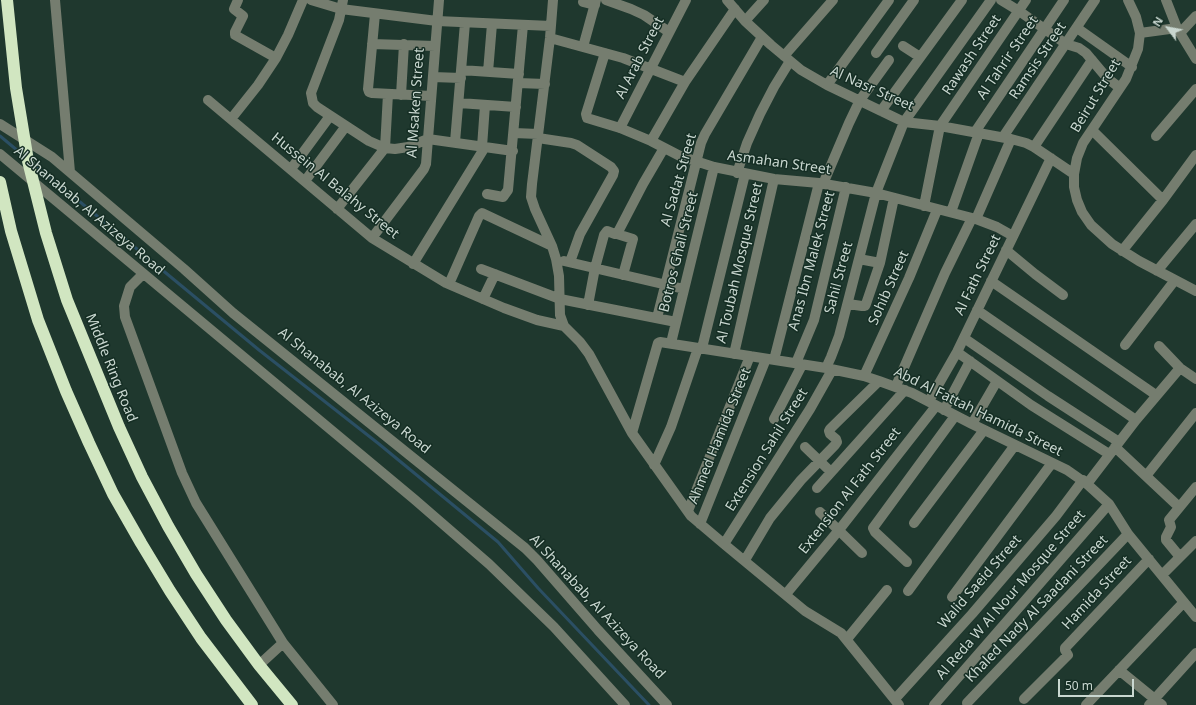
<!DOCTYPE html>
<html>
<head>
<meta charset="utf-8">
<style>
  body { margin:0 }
  #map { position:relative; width:1196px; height:705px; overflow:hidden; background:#1f382e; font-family:"Noto Sans",sans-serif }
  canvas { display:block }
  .north { position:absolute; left:1148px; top:8px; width:40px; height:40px; -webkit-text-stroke:3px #152e24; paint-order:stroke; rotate:302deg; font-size:11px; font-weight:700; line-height:16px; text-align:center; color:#c9d7d0 }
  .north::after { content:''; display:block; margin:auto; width:14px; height:18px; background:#c9d7d0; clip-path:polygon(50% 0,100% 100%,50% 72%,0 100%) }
  .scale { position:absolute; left:1058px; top:679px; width:76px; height:18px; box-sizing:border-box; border:2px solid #c9d7d0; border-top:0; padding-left:5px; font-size:12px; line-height:14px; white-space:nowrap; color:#c9d7d0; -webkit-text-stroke:3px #152e24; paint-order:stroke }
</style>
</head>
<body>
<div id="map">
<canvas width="1196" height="705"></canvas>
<div class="north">N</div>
<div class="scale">50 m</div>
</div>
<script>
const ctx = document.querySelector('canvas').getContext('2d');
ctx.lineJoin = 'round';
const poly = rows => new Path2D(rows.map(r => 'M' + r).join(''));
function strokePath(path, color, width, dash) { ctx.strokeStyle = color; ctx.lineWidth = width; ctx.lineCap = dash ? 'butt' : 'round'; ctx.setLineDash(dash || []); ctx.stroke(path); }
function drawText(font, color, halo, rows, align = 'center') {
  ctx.font = font + ' "Noto Sans",sans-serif'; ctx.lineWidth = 3; ctx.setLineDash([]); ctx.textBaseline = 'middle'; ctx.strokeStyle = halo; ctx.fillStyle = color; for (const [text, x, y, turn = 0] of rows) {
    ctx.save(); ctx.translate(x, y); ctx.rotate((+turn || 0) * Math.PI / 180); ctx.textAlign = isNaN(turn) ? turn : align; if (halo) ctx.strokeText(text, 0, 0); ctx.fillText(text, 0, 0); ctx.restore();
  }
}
strokePath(poly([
  [0,136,24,156],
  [33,163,259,350,379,444,498,542,538,588,649,705]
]), '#2b4f64', 3);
strokePath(poly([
  [55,0,70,172],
  [238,0,234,9,243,16,235,32,235,35,276,58],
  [311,0,341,9,437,21,551,26],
  [343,0,339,20,311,93,313,103,317,107,369,141,385,148,395,149,408,147,428,139,513,151],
  [553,0,550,38,532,184,531,197,535,209,552,246,556,259,559,276,560,315,564,326,580,342,589,354,632,433,691,516,724,544,805,611,841,633,899,705],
  [606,0,631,9,644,15,669,32],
  [727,0,745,21,771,45,801,70,827,85,904,122,940,126,1011,139,1026,143,1034,147,1074,174],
  [1001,0,1019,11,1066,44,1079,48,1086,53,1107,78,1120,88],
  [1128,0,1136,17,1140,33,1138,49,1126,79,1083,143,1077,158,1074,174,1074,187,1077,200,1082,212,1091,225,1112,244,1139,261,1196,291],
  [1166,0,1177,28,1196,59],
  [583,2,595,5],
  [375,14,368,89,369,92,372,93,431,96],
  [745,21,764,0],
  [1077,28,1132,67],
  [1140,33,1177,28],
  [1180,33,1196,16],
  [550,38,623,58,685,82],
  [372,44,435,46],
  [903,46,920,57],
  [583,47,596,0],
  [605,53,586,114,587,118,620,128,651,141,680,156,714,167,774,179,819,183,876,193,976,219,997,227,1013,236],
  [876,53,914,0],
  [784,56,833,0],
  [461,70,519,74],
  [488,72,492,24],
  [433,77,461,78],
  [518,83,545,84],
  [827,85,889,0],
  [401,95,404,44],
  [208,100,372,238,446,283,504,308,537,320,564,326],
  [459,103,516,107],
  [881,111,962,0],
  [231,119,258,85,276,58,288,35,303,0],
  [0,124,52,157,184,269,233,313,525,548,537,560,598,630,667,705],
  [620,128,686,0],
  [1092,130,1163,200],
  [975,132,1064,0],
  [514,133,538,134],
  [1156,136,1196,89],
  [1003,137,1095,0],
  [538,138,571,143,577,145,611,167,614,171,613,175,580,234,570,262],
  [651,141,685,82,735,9],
  [455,142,465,23],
  [482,147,485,105],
  [1034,147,1092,60],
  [0,154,414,499,489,564,554,627,625,705],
  [291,169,330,116],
  [737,173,747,143,760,114,774,87,790,61],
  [305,181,346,126],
  [823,184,849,123,860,100,889,60],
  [487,194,503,197,508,190,523,25],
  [924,206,940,126,1026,0],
  [337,209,385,148,388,94],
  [951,212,979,133],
  [976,219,1011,139],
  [617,234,633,239,623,275],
  [372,238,424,169,426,164,439,0],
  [1006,250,1035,274,1063,295],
  [1122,251,1163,200,1196,155],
  [859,259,880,263],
  [564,261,684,289],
  [413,264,485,147],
  [481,269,560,299,676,322],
  [1157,271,1196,224],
  [143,274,130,287,124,306,125,317,182,473,196,503,283,643,333,705],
  [991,281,1156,395],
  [449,284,479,216,482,213,552,246],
  [483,299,495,274],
  [848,304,862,306,865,306,866,304,880,263,894,198],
  [588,305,595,268,604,235,607,231,615,234,618,232,643,184,664,148],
  [977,310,1136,420],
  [657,318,701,143,705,134,762,37],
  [964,338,1048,396,1119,442],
  [671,343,714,167],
  [1125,345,1175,280],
  [1159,346,1180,368,1196,379],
  [702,348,745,174],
  [957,352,1031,405,1109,454],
  [734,354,774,179],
  [774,360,819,183],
  [796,363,814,320,846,187],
  [826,368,831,357,839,336,876,193,904,122,991,0],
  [864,376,909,278,937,210],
  [896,386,945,273,972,218],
  [929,401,957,352,1051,158],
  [944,410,970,361],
  [774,419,802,365],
  [972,424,997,381],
  [632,433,658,343,660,342,826,368,864,376,879,381,912,393,972,424,1067,470,1087,484,1109,504,1128,534,1196,617],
  [805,447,831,472],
  [1115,447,1179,507],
  [654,465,671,427,698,348],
  [1146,476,1196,413],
  [1087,484,1136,420,1180,368],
  [817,488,905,390],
  [688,511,750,356],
  [820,512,862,553],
  [914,523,984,430],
  [700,524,766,359],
  [724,544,810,409,832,370],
  [1180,557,1166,540,1166,537,1171,527,1169,520,1196,487],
  [745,560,770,518,801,480,835,445,837,442,836,439,830,434,829,431,830,429,879,381],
  [907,562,875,532,873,528,955,416],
  [1162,575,1196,541],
  [908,591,1015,445],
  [786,594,839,530,936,406],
  [952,597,1052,463],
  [847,639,887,590],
  [259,665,283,643],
  [1119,670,1162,705],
  [895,699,972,614,1056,516,1083,480],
  [1024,699,1068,655,1065,650,1065,648,1149,559],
  [967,703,1128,534],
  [934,705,1109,504],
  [1086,705,1184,602],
  [1149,705,1196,653]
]), '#757d6f', 10);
strokePath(poly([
  [7,0,16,88,28,161,46,233,67,300,119,427,142,477,168,526,196,574,226,620,259,665,292,705],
  [0,182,11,231,38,320,66,391,89,443,113,494,141,543,170,591,201,638,252,705]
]), '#d1e6c1', 12);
drawText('14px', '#c9d7d0', '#152e24', [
  ["Rawash Street",972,55,-56],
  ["Al Arab Street",640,58,-63],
  ["Al Tahrir Street",1008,58,-56],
  ["Ramsis Street",1038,61,-56],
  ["Al Nasr Street",872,89,24],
  ["Beirut Street",1096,96,-59],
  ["Al Msaken Street",416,103,-86],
  ["Asmahan Street",779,163,8],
  ["Al Sadat Street",679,180,-74],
  ["Hussein Al Balahy Street",335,186,39],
  ["Al Shanabab, Al Azizeya Road",89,211,40],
  ["Botros Ghali Street",679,252,-76],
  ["Anas Ibn Malek Street",812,261,-75],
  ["Al Toubah Mosque Street",740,263,-77],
  ["Al Fath Street",978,275,-64],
  ["Sahil Street",839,278,-75],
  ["Sohib Street",889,288,-66],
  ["Middle Ring Road",111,368,68],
  ["Al Shanabab, Al Azizeya Road",354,391,39],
  ["Abd Al Fattah Hamida Street",978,412,26],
  ["Ahmed Hamida Street",720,436,-68],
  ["Extension Sahil Street",767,450,-58],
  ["Extension Al Fath Street",850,491,-52],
  ["Walid Saeid Street",980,582,-49],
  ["Hamida Street",1097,593,-47],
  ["Al Reda W Al Nour Mosque Street",1011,595,-49],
  ["Al Shanabab, Al Azizeya Road",597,607,47],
  ["Khaled Nady Al Saadani Street",1037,609,-46]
]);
</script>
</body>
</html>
